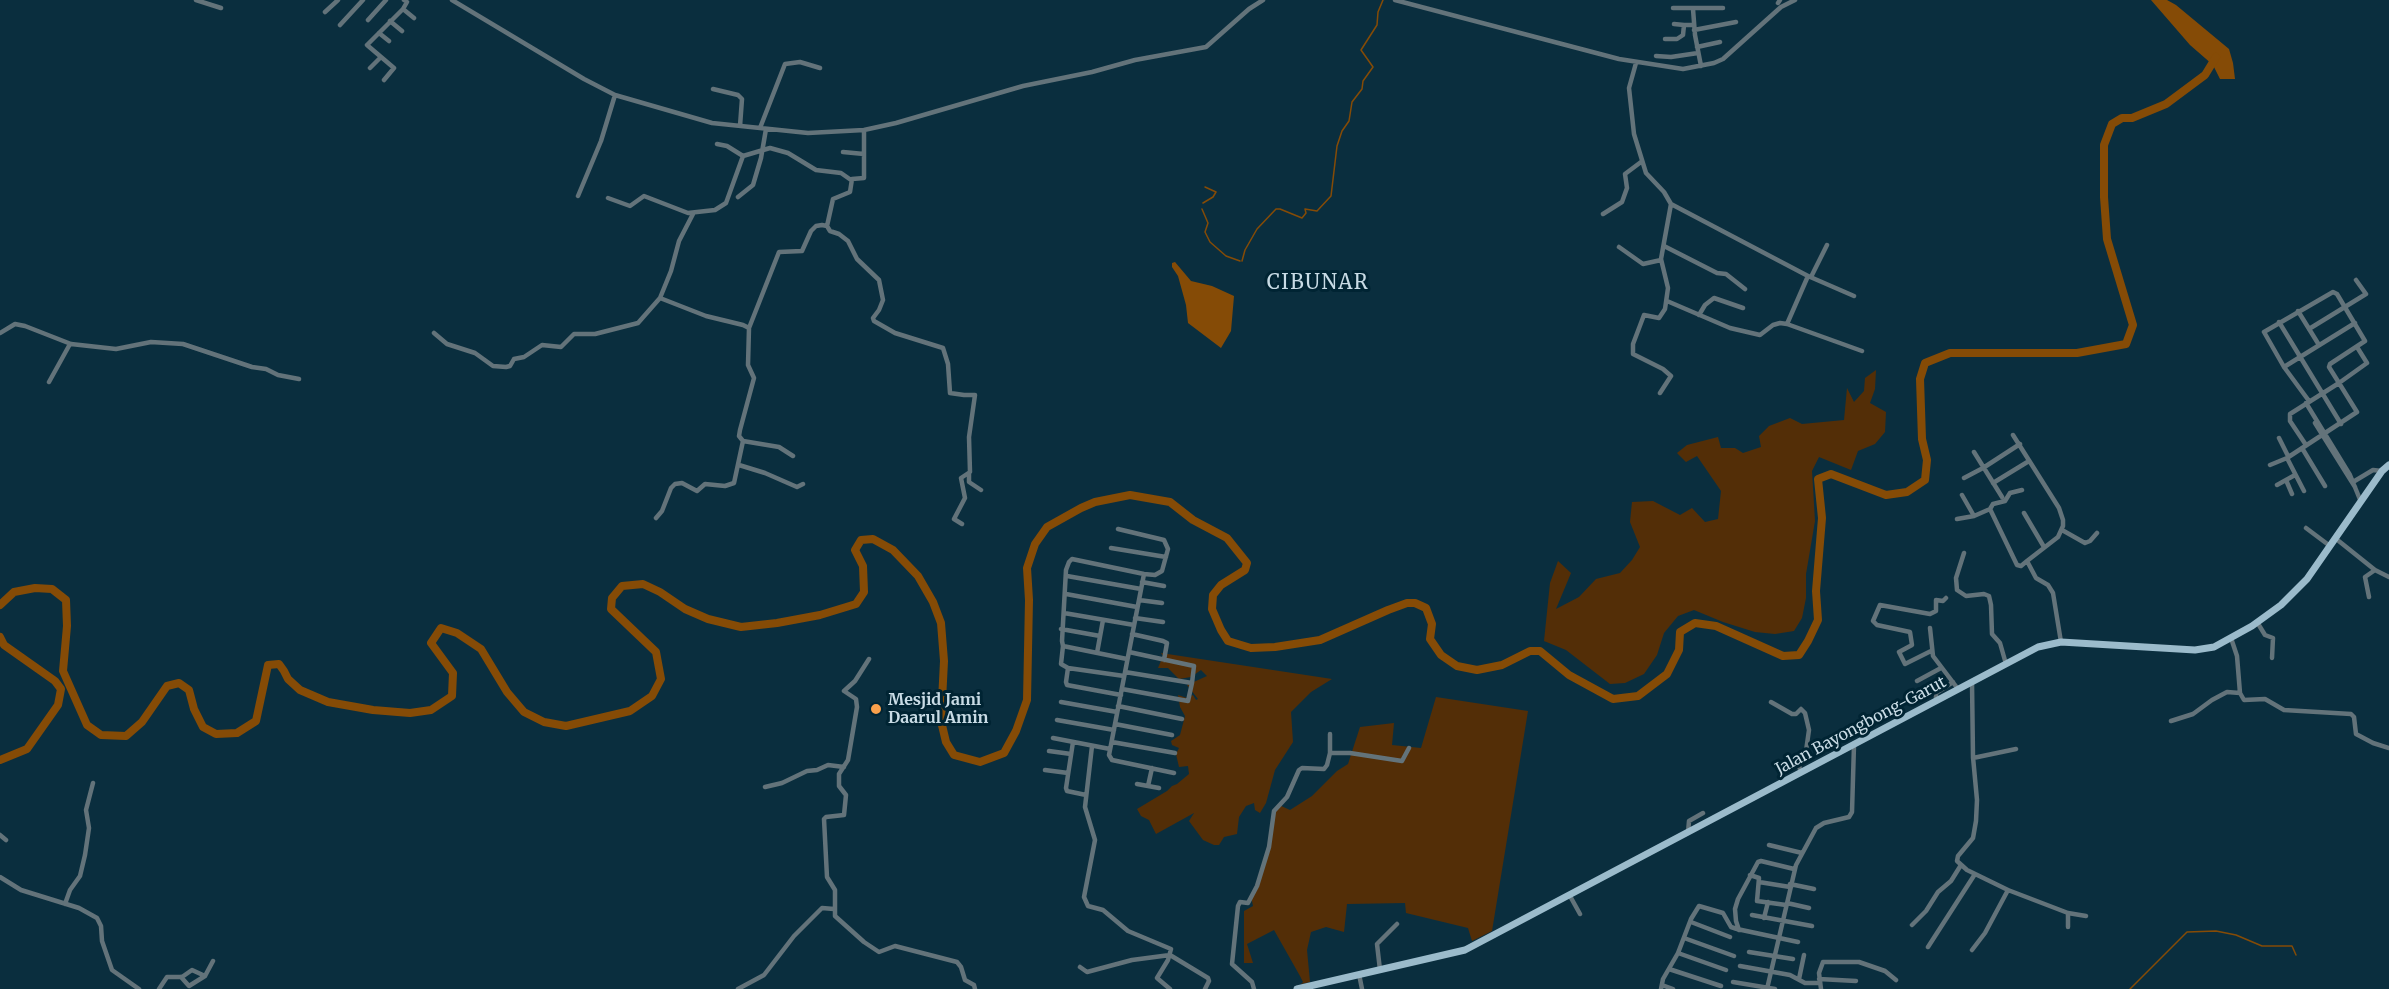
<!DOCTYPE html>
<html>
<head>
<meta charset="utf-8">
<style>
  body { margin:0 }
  canvas { display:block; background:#0a2e3e }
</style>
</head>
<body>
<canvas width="2389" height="989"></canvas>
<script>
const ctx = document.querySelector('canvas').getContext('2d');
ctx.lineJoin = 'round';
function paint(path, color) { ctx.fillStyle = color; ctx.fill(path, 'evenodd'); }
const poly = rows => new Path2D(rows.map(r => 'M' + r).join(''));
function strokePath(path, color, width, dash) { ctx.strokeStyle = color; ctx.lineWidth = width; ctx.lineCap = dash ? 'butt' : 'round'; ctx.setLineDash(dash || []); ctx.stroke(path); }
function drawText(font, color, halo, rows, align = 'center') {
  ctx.font = font + ' Merriweather,serif'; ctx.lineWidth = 6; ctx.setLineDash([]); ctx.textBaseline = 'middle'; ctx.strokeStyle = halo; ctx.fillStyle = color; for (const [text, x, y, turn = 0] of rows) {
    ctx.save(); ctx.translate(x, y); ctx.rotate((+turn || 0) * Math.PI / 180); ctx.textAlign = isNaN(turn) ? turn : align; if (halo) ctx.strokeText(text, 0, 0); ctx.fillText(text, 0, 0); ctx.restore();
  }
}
paint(poly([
  [1876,370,1875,389,1870,403,1886,412,1885,432,1875,444,1858,451,1851,470,1819,457,1812,471,1815,521,1806,574,1806,598,1802,618,1794,631,1775,634,1755,632,1723,622,1694,610,1678,616,1664,633,1657,655,1644,674,1625,683,1610,684,1566,650,1544,641,1550,583,1558,561,1571,573,1556,609,1579,597,1596,579,1620,573,1632,560,1640,547,1630,522,1632,502,1653,501,1680,515,1692,508,1705,522,1718,519,1721,491,1697,456,1686,462,1677,453,1687,445,1718,437,1721,448,1735,448,1743,453,1761,447,1759,436,1769,426,1790,418,1802,424,1844,420,1847,388,1854,402,1864,391,1865,378],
  [1161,653,1332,679,1311,692,1291,712,1293,742,1275,770,1266,803,1260,813,1255,810,1254,803,1246,806,1239,817,1237,834,1224,837,1219,845,1214,845,1203,840,1189,821,1194,813,1156,834,1149,820,1141,816,1137,809,1167,791,1172,786,1177,784,1189,774,1188,766,1179,767,1176,754,1179,748,1172,745,1171,741,1180,735,1185,716,1180,707,1178,695,1187,698,1193,695,1196,700,1198,699,1187,685,1207,676,1201,670,1191,677,1179,679,1168,668,1158,668,1163,656],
  [1436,697,1528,711,1492,931,1472,941,1468,928,1406,913,1405,903,1347,904,1344,932,1326,927,1311,932,1307,950,1310,982,1301,984,1303,982,1300,976,1274,930,1247,944,1253,963,1244,963,1244,911,1253,906,1251,896,1264,865,1275,811,1279,805,1290,810,1312,796,1337,771,1348,764,1360,727,1394,723,1392,745,1421,748]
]), '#532e07');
paint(poly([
  [2151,0,2167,0,2176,5,2229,49,2233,63,2235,79,2220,79,2213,65,2190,45],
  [1175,262,1191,281,1212,286,1234,296,1231,331,1221,348,1188,323,1186,305,1178,276,1172,267,1172,263]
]), '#854b06');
strokePath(poly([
  [1203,203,1213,197,1216,192,1205,187],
  [1202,209,1208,223,1205,232,1210,242,1226,256,1240,261],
  [1242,261,1245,250,1257,229,1276,209,1280,209,1302,218,1306,213,1305,209,1317,211,1331,196,1337,146,1342,131,1349,121,1352,102,1362,89,1363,81,1373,67,1361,50,1377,25,1378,12,1383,0],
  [2130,989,2187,932,2216,931,2236,935,2262,946,2292,946,2296,955]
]), '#854b06', 1.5);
strokePath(poly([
  [0,605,14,592,35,588,52,589,66,600,67,626,63,671,87,725,101,735,126,736,142,722,167,686,179,683,189,690,194,709,203,727,216,734,237,733,256,721,268,665,279,664,284,671,288,679,300,690,328,702,373,710,410,713,431,710,452,696,453,673,431,643,441,628,457,633,481,649,507,692,524,712,544,722,566,726,630,711,652,696,661,679,656,652,611,609,612,598,622,586,643,584,660,592,685,609,708,619,741,627,777,623,820,615,856,604,864,592,863,566,855,550,861,540,873,539,893,550,918,576,933,602,941,623,944,661,941,721,946,742,954,755,980,762,1004,753,1016,731,1027,700,1029,600,1027,568,1035,544,1047,527,1081,508,1095,502,1130,495,1170,502,1193,520,1227,538,1247,563,1245,570,1221,585,1213,595,1212,609,1221,630,1228,641,1251,648,1275,647,1320,640,1388,610,1407,603,1415,603,1426,608,1432,624,1430,639,1441,655,1457,666,1477,670,1502,665,1530,651,1540,651,1569,675,1613,699,1638,696,1667,674,1679,650,1680,632,1695,623,1716,626,1783,656,1799,655,1808,641,1818,620,1816,591,1822,518,1818,479,1831,474,1886,495,1907,492,1925,480,1927,460,1922,439,1920,379,1925,363,1950,353,2077,353,2126,344,2133,325,2107,239,2104,197,2104,145,2112,124,2122,118,2132,118,2166,104,2205,75,2216,57],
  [0,637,4,645,55,681,61,689,58,705,27,749,0,760]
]), '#854b06', 8);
strokePath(poly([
  [196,0,221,8],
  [452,0,584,79,615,95,712,123,808,133,864,130,896,123,1023,86,1092,72,1135,60,1206,47,1249,9,1263,0],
  [1395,0,1619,59,1683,69,1714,63,1723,59,1781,7,1795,0],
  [1778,3,1780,0],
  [1673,8,1723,8],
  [403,9,414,18],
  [1693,9,1695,35,1701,66],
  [325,12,338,0],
  [368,20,386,0],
  [390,21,402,31],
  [1674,24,1684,25],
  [340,25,363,0],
  [1694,30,1736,22],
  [379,33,389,41],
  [1665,39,1677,39,1683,35,1684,25,1694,25],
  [1697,47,1720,42],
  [1656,56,1671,57,1698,53],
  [1636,63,1629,88,1634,134,1646,173,1664,192,1671,204,1661,259,1668,288,1665,309,1659,318,1644,315,1633,344,1633,354,1663,369,1671,376,1660,393],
  [370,68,381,57],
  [384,80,394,68,367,45,403,9,407,2,404,0],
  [713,89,738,95,742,99,740,126],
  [760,128,785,64,800,62,820,68],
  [717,144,727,146,743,156],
  [843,152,864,154],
  [578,196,601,141,615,95],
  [738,197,753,185,761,158,766,129],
  [608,198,630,206,644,196,688,213,715,210,726,203,743,156,770,148,788,153,816,170,841,173,851,180],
  [1671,204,1808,276,1854,296],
  [1603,214,1622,202,1627,188,1625,174,1641,162],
  [827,226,833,199,850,192,852,179,864,178,864,130],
  [1664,246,1717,273,1726,274,1745,289],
  [1619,247,1643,264,1661,260],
  [1811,277,1827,245],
  [660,298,706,316,743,325,749,328],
  [1667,301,1730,328,1760,335,1773,325,1780,323,1787,324,1808,276],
  [2298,311,2319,345],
  [1699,315,1705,305,1714,298,1743,308],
  [2279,322,2341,424],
  [1787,324,1862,351],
  [2309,329,2366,294,2356,280],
  [0,333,15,324,25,326,71,344,116,349,151,342,183,344,252,367,266,369,278,375,299,379],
  [434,333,447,344,475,353,493,366,506,367,510,366,514,359,524,357,542,345,561,347,574,334,595,334,638,323,660,298,671,271,679,241,693,214],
  [2284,367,2355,323],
  [49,382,70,344],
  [2306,403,2350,475,2361,502],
  [2315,423,2355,487],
  [2013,435,2059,508,2063,520,2063,526,2058,537,2027,561],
  [2279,438,2288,456],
  [743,441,779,447,793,456],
  [2306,445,2290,421,2290,414,2339,383,2329,367,2330,364,2365,341,2337,294,2333,292,2264,332,2284,367,2309,401],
  [2302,448,2325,486],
  [1974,452,2002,497],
  [739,465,765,473,797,487,803,484],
  [2270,465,2287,458],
  [969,474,969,482,981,490],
  [1964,478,1983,468,2020,444],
  [2286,480,2292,494],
  [2353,482,2373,470,2382,471],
  [1993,483,2029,461],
  [2277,485,2295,475],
  [2304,491,2287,458,2357,412,2339,383,2367,363,2357,347],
  [1962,495,1974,516],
  [1990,509,1993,504,2005,501,2010,493,2022,490],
  [2024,513,2044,547],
  [656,518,662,511,671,488,675,484,682,483,697,491,705,484,725,486,734,483,743,441,739,436,740,430,754,378,748,365,749,328,779,252,802,251,811,231,816,226,822,225,827,226,830,231,839,234,848,241,857,259,879,280,883,300,879,310,873,318,874,321,895,333,943,348,948,364,950,393,964,395,975,395,969,437,970,472,961,478,965,498,954,519,962,524],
  [1957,519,1974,516,1990,509,2017,565,2021,566,2027,561,2036,578,2048,585,2053,593,2061,642],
  [2306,528,2330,546],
  [1118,529,1164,540,1168,549,1162,571,1155,575,1144,574,1072,559,1069,562,1066,570,1062,641,1063,646,1127,659],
  [2062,530,2085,543,2090,541,2097,533],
  [2335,538,2375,570,2389,577],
  [1111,548,1166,557],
  [1964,553,1956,578,1957,590,1966,596,1984,594,1989,596,1991,605,1992,634,2000,643,2006,664],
  [1144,574,1109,755,1112,760,1174,773],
  [1067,576,1141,589],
  [1142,582,1164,586],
  [1066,594,1137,607],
  [2369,597,2365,577,2375,570],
  [1139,600,1162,603],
  [1064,613,1134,625],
  [1135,618,1163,622],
  [2257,622,2265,635,2273,638,2272,658],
  [1930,628,1933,656,1958,689],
  [1061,629,1100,636],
  [1132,634,1163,641,1167,643,1164,660],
  [2231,638,2237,656,2240,693,2244,700,2265,699,2284,710,2351,714,2354,717,2356,734,2373,743,2389,748],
  [1063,646,1061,664,1068,668,1124,676],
  [1931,651,1905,664,1899,652,1912,645,1910,632,1877,625,1873,621,1880,605,1930,614,1936,611,1936,600,1943,601,1946,598],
  [1097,653,1103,620],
  [869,659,855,681,844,691,856,699,857,707,848,760,839,774,839,786,846,795,844,815,826,817,824,819,827,877,835,890,835,916,864,942,879,952,895,946,957,962,961,967,965,980,974,985,975,989],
  [1068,668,1066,682,1067,685,1121,695],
  [1125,672,1192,683,1194,666,1129,652],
  [1917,681,1941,668],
  [1972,682,1973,757,1977,800,1976,821,1973,838,1958,856,1957,861,1967,870,2008,890,2068,913,2086,916],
  [1122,689,1188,701,1192,683],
  [1936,701,1936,693,1953,682],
  [1061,702,1117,712],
  [1771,702,1792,714,1796,714,1801,709,1805,713,1809,730,1806,751,1798,762,1801,773],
  [1118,706,1182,719],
  [1057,720,1114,730],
  [2171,721,2193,714,2212,700,2227,692,2240,693],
  [1115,724,1172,735],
  [1053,738,1110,749],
  [1073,742,1066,788,1067,791,1086,795],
  [1112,742,1175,753],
  [1092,746,1085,807,1095,840,1084,897,1088,906,1103,910,1128,931,1171,949,1168,960,1157,978,1170,989],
  [1049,751,1071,754],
  [1330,753,1330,734],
  [1973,758,2016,749],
  [1045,770,1068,773],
  [1137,784,1159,788],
  [1148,786,1152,768],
  [765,787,782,783,807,771,817,770,828,765,844,767],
  [1688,833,1689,821,1703,813],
  [0,835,6,840],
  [1769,845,1802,853],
  [1750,875,1759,878,1757,901,1786,905],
  [0,877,21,890,79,908,97,918,101,926,102,941,112,970,139,989],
  [1759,882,1790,887],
  [1790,884,1814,889],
  [1570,896,1580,914],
  [1787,903,1809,908],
  [65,904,70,890,80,876,85,855,89,828,86,810,93,783],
  [2068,913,2068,927],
  [1752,915,1812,926],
  [1764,918,1768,902],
  [1691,922,1730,937],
  [1912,925,1926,911,1938,892,1951,881,1961,865],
  [1739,930,1736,921,1735,909,1738,899,1758,862,1761,861,1794,869],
  [1684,938,1734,956],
  [1928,947,1975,874],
  [1972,950,1985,933,2008,890],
  [1749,952,1793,959],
  [1678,953,1726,970],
  [1740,966,1790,975,1805,983,1820,983],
  [1080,967,1087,972,1132,960,1170,955,1208,978,1209,981,1205,989],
  [1669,969,1721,986],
  [1380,970,1377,944,1397,924],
  [1359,974,1362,989],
  [181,977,189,986,205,976],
  [1799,979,1804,955],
  [1819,979,1856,981],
  [1733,982,1775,989],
  [1662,985,1673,989],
  [159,989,167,977,182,977,192,970,205,976,213,961],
  [738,989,764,975,794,936,822,908,834,909],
  [1254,989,1252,982,1232,964,1238,906,1240,902,1248,903,1257,886,1269,847,1274,811,1287,797,1299,770,1302,768,1324,769,1327,765,1330,753,1350,753,1402,761,1409,748],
  [1661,989,1663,979,1678,953,1691,919,1699,906,1723,913,1731,927,1737,929,1798,942],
  [1767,989,1796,865,1816,828,1824,823,1849,817,1852,812,1854,745],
  [1821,989,1819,973,1823,962,1859,962,1885,971,1896,980]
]), '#63737a', 4.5);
strokePath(poly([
  [1297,989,1465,950,2038,647,2061,642,2195,650,2214,647,2252,626,2281,605,2307,579,2382,471,2389,465]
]), '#9bbbcb', 7);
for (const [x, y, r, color] of [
  [876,709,6,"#f9a04c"]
]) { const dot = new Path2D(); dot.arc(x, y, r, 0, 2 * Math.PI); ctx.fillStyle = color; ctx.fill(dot); strokePath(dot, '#002433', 2); }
drawText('bold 16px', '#c8dbe5', '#002433', [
  ["Mesjid Jami",888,700],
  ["Daarul Amin",888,718]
], 'left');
drawText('16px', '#c8dbe5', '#002433', [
  ["Jalan Bayongbong-Garut",1861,726,-28]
]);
ctx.letterSpacing = '1.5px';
drawText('20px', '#c8dbe5', '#002433', [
  ["CIBUNAR",1318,283]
]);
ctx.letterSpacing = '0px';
</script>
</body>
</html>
